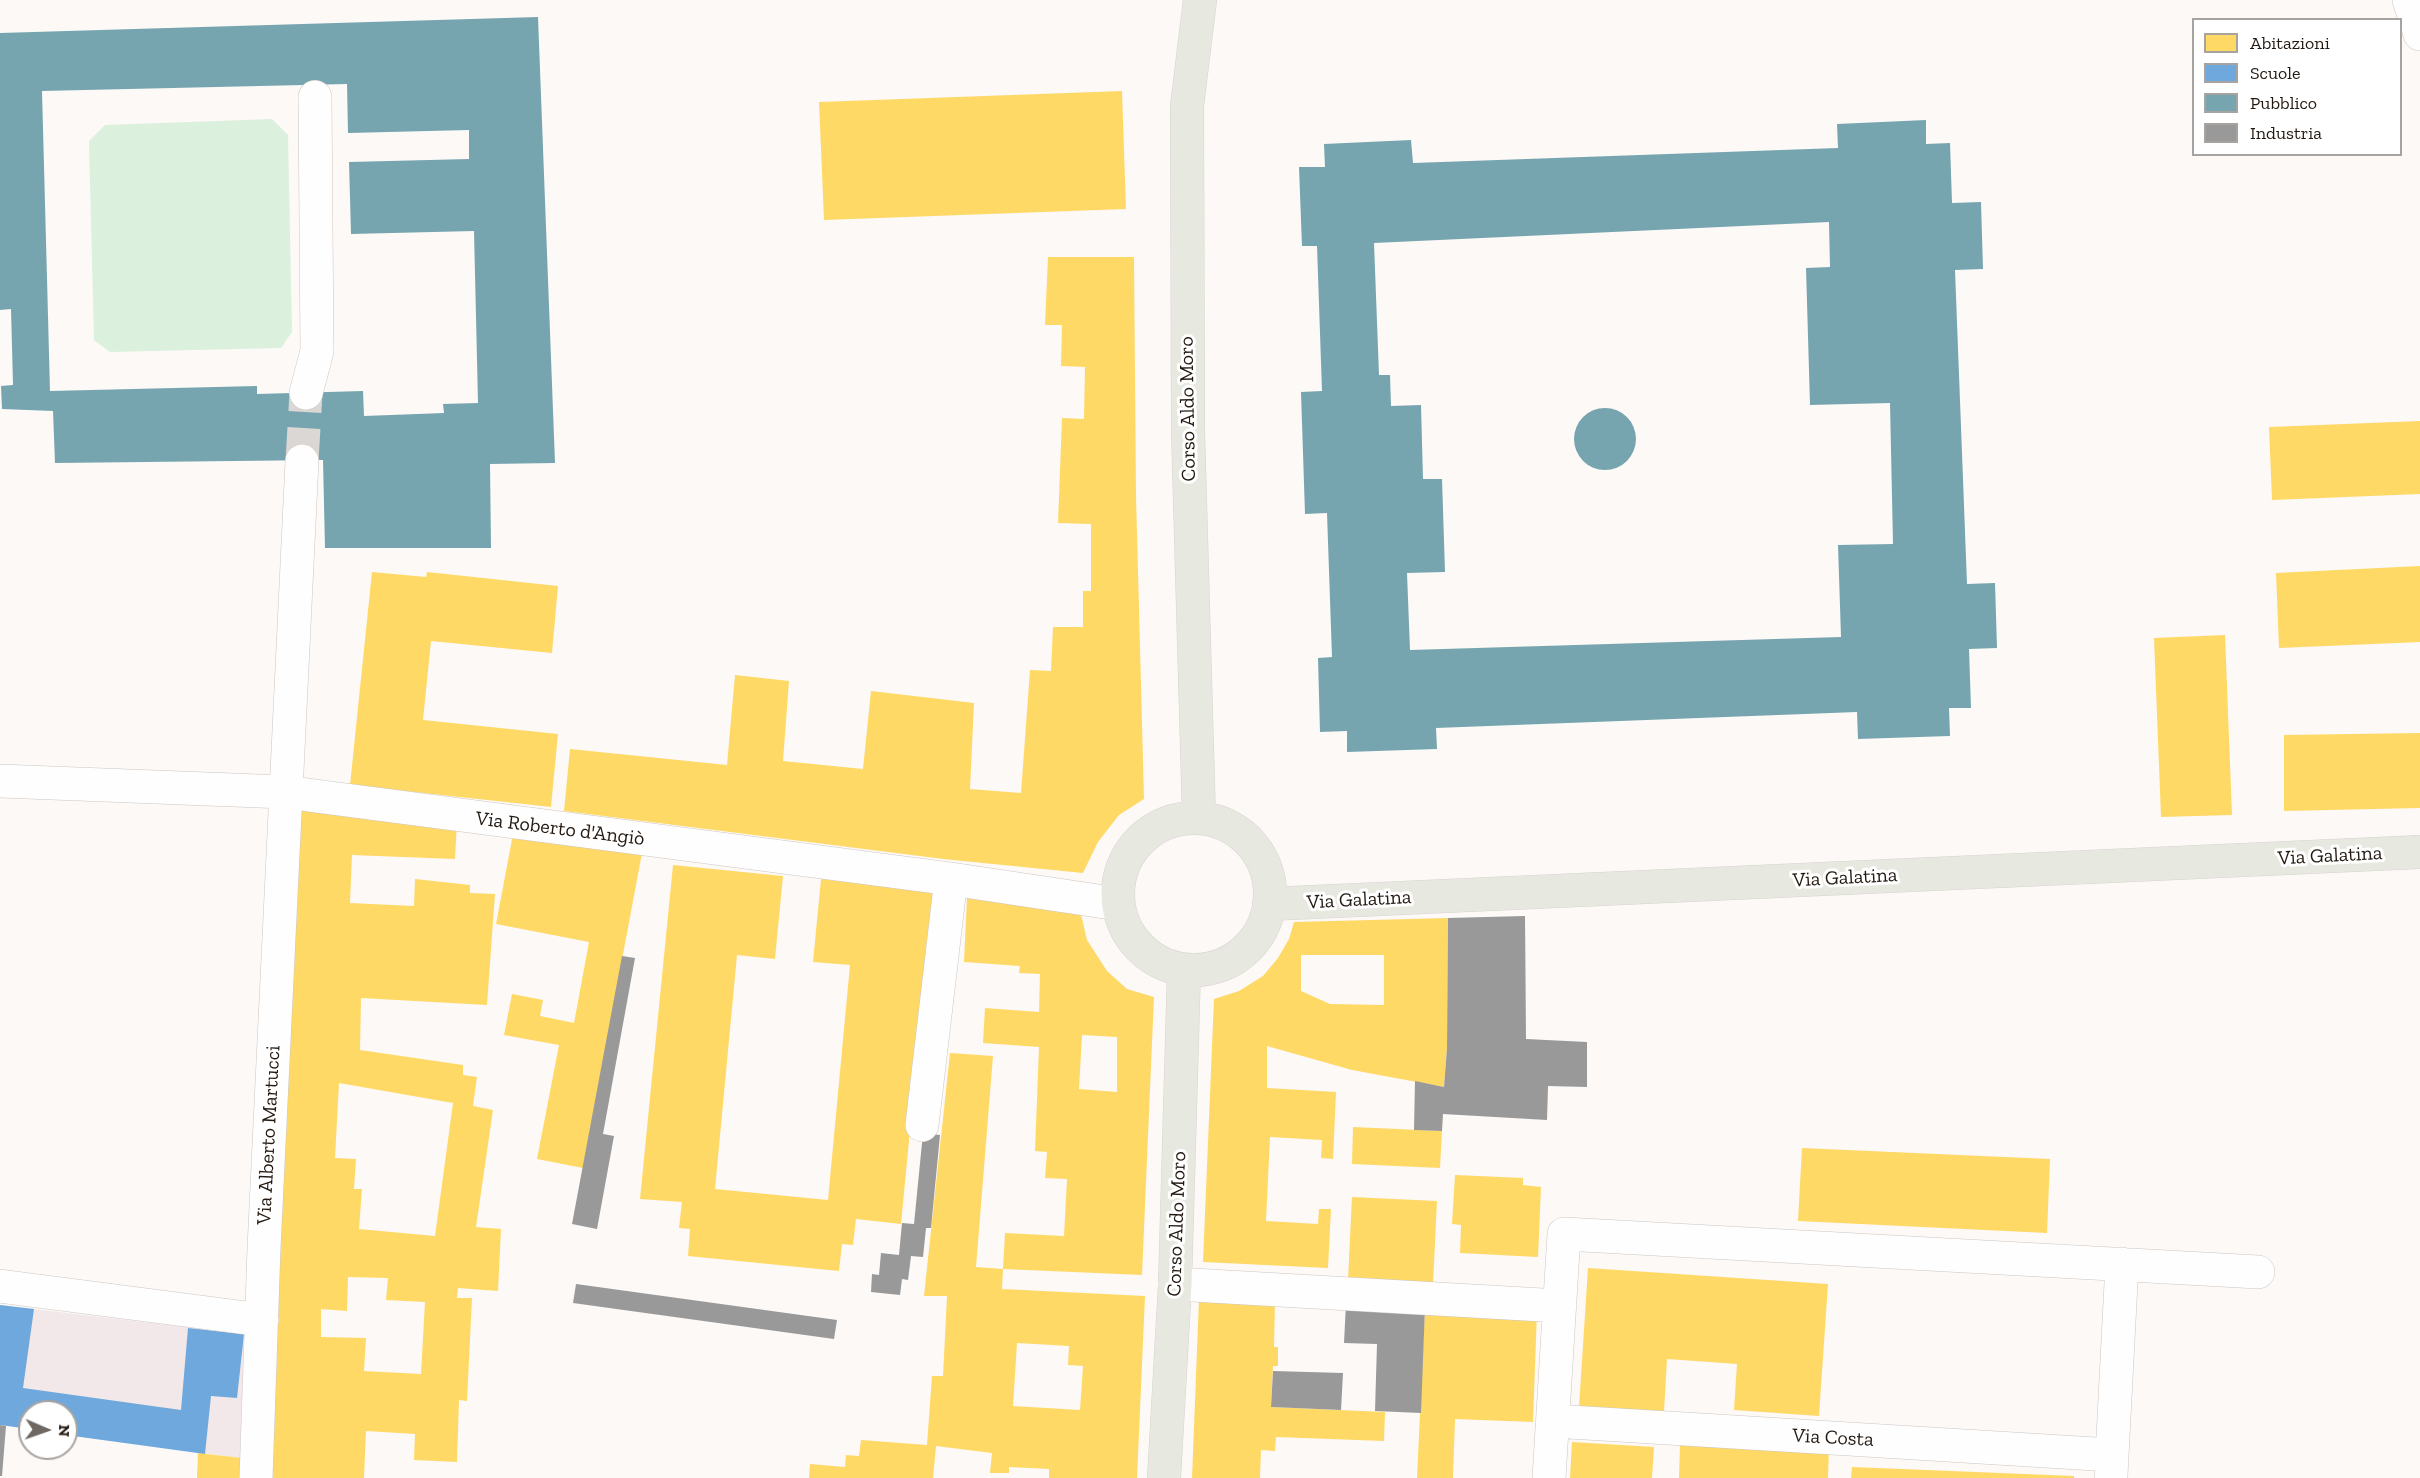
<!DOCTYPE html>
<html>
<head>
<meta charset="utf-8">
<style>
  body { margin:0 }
  #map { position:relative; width:2420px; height:1478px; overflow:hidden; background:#fcf9f7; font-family:"Zilla Slab",serif }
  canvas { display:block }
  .legend { position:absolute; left:2192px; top:18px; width:210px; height:138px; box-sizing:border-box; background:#fff; border:2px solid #a7a3a0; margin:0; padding:8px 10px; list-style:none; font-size:18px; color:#231911 }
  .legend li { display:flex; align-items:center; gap:12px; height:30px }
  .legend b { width:30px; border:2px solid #a7a3a0 }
  .north { position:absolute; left:18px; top:1400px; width:60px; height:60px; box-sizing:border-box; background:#fff; border:2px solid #a7a3a0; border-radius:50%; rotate:92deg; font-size:16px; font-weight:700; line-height:24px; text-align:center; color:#231911 }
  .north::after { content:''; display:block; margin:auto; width:21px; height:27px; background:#6f6762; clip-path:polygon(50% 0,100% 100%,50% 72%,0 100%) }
</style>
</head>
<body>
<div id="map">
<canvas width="2420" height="1478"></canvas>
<ul class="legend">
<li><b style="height:16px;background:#ffd966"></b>Abitazioni</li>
<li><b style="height:16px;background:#6fa8dc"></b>Scuole</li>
<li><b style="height:16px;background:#76a5af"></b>Pubblico</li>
<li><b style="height:16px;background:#999"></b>Industria</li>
</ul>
<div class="north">N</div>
</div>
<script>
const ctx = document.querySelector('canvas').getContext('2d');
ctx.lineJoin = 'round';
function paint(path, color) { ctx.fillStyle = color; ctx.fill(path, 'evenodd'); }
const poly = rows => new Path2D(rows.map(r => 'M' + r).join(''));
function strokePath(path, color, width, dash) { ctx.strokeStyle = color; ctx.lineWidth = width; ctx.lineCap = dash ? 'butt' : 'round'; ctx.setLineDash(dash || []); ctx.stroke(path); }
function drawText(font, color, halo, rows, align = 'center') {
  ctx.font = font + ' "Zilla Slab",serif'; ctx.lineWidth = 6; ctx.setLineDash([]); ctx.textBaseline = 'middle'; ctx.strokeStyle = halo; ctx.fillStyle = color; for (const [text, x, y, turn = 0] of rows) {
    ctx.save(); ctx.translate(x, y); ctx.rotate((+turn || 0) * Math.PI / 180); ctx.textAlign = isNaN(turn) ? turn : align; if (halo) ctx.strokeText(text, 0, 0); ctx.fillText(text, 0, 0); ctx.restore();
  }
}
paint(poly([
  [0,1305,244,1334,240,1458,66,1435,66,1412,30,1412,30,1429,0,1425]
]), '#f2e8e9');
paint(poly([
  [272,119,288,135,292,332,281,348,110,352,94,340,89,141,105,125]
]), '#dcf0de');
paint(poly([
  [1122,91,1126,209,824,220,819,102],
  [1048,257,1134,257,1136,495,1144,799,1119,815,1098,842,1083,873,943,859,564,811,570,749,727,765,735,675,789,681,783,761,863,769,871,691,974,703,970,789,1021,793,1030,670,1051,671,1053,627,1083,627,1083,591,1091,591,1091,524,1058,523,1062,418,1084,419,1085,367,1061,366,1062,325,1045,325],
  [2420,421,2420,494,2272,500,2269,427],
  [2420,566,2420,642,2279,648,2276,573],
  [372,572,426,577,427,572,558,586,552,653,431,641,423,720,558,734,551,807,350,785],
  [2225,635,2232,815,2161,817,2154,638],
  [2420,733,2420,808,2284,811,2284,735],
  [300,801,457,821,455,859,352,855,350,903,414,906,415,879,470,885,470,893,495,894,487,1005,361,998,360,1050,463,1065,463,1075,477,1077,473,1106,493,1110,476,1227,501,1229,498,1291,458,1288,457,1298,472,1298,467,1401,459,1400,457,1462,414,1460,415,1434,366,1431,364,1478,273,1478,273,1388],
  [339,1083,453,1103,435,1236,359,1229,362,1189,354,1189,356,1159,335,1158],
  [348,1277,388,1278,386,1300,425,1302,421,1374,364,1371,366,1338,321,1337,321,1309,347,1311],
  [514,829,642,853,583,1168,537,1159,559,1045,504,1035,512,994,543,1000,540,1016,574,1023,589,942,496,924],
  [673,865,783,876,775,959,737,955,715,1189,828,1200,850,965,813,962,821,879,933,890,901,1224,856,1219,853,1245,842,1244,839,1271,688,1256,690,1229,679,1228,682,1202,640,1199],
  [967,898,1079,906,1087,940,1107,971,1127,989,1154,997,1142,1275,1003,1269,1005,1233,1064,1236,1067,1179,1045,1178,1047,1152,1035,1151,1039,1047,983,1043,985,1008,1039,1012,1040,974,1019,973,1020,966,964,962],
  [1082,1035,1117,1037,1117,1092,1079,1089],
  [1448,918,1447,1048,1444,1087,1352,1070,1267,1046,1267,1088,1336,1092,1333,1159,1321,1158,1322,1140,1270,1137,1266,1221,1318,1224,1319,1209,1331,1209,1328,1268,1203,1262,1214,999,1239,991,1263,976,1278,958,1289,939,1294,922],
  [1301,955,1384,955,1384,1005,1330,1004,1301,991],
  [950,1053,993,1056,976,1267,1003,1269,1002,1289,1145,1296,1137,1478,1049,1478,1049,1469,1009,1467,1009,1473,990,1473,992,1453,936,1446,933,1478,809,1478,810,1464,845,1467,846,1455,859,1456,861,1440,927,1445,932,1376,943,1376,947,1296,924,1296],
  [1017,1343,1069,1346,1068,1365,1083,1366,1080,1410,1013,1406],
  [1353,1127,1442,1131,1440,1168,1352,1164],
  [1802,1148,2050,1159,2047,1233,1798,1221],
  [1455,1175,1523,1178,1523,1185,1541,1187,1538,1257,1460,1253,1461,1225,1452,1224],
  [1352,1197,1437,1201,1433,1284,1348,1280],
  [1588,1268,1828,1284,1819,1416,1734,1410,1737,1364,1667,1359,1664,1412,1579,1407],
  [1199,1299,1275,1301,1274,1347,1278,1347,1278,1366,1273,1366,1271,1407,1385,1412,1384,1441,1276,1437,1275,1451,1261,1450,1260,1478,1192,1478],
  [1425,1307,1537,1311,1533,1422,1455,1419,1453,1478,1417,1478],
  [1572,1442,1654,1447,1652,1478,1570,1478],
  [1680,1444,1829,1447,1828,1478,1679,1478],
  [198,1453,251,1459,250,1478,197,1478],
  [1852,1467,2074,1476,2074,1478,1851,1478]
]), '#ffd966');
paint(poly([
  [0,1305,34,1309,23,1388,181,1410,188,1328,244,1334,237,1398,211,1396,205,1454,66,1435,66,1412,30,1412,30,1429,0,1425]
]), '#6fa8dc');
paint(poly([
  [538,17,555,463,490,464,491,548,325,548,323,460,55,463,53,411,2,409,1,386,13,385,11,309,0,310,0,33],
  [347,84,348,133,469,130,469,159,349,162,351,234,474,231,478,403,443,404,444,413,364,416,363,391,257,394,257,386,50,391,42,91],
  [1926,120,1926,144,1950,143,1952,203,1981,202,1983,269,1955,270,1967,584,1995,583,1997,648,1969,649,1971,708,1949,708,1950,736,1858,739,1857,712,1436,728,1437,749,1347,752,1347,731,1320,732,1318,658,1332,657,1327,513,1305,514,1301,392,1322,391,1317,246,1302,246,1299,167,1325,167,1324,144,1411,140,1413,163,1838,148,1837,124],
  [1829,222,1830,267,1806,268,1810,405,1890,403,1893,544,1838,545,1841,637,1410,650,1407,573,1445,572,1442,479,1423,479,1421,405,1391,406,1390,375,1379,375,1374,243],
  '1574 439a31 31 0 1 1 62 0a31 31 0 1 1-62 0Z'
]), '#76a5af');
paint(poly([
  [1525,916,1526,1039,1587,1042,1587,1087,1548,1086,1547,1120,1443,1114,1442,1131,1414,1130,1415,1081,1444,1087,1447,1048,1448,918],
  [622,956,635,958,603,1134,614,1136,597,1229,572,1224],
  [923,1133,940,1135,931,1228,926,1228,923,1257,911,1256,908,1280,902,1279,900,1295,871,1292,872,1274,879,1275,881,1253,899,1255,902,1223,914,1224],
  [576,1284,837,1320,834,1339,573,1303],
  [1346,1303,1425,1307,1421,1413,1375,1411,1377,1344,1344,1343],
  [1273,1371,1343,1373,1341,1410,1271,1407],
  [0,1425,6,1426,2,1476,0,1476]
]), '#999');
strokePath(poly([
  [302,461,306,393]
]), '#dbd7d4', 33, [33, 16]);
const minor = poly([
  [2409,0,2420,34],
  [306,393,317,351,315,97],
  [0,781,285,792,951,879,1118,904],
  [922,1125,951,879],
  [1175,1284,1560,1306],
  [0,1286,262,1320],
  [1553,1421,2112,1455],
  [2111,1475,2122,1264],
  [256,1478,264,1248,302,461],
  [1549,1478,1564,1234,2258,1272]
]);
const major = poly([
  [1199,818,1188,431,1187,106,1200,0],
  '1118 894a76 76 0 1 1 152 0a76 76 0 1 1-152 0Z',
  [1269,904,2420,852],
  [1164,1478,1175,1284,1184,970]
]);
strokePath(minor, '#ccc6c1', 34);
strokePath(major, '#d7d3d1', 34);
strokePath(minor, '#fffefe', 33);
strokePath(major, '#e7e8df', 33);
drawText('20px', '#231911', '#fff', [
  ["Corso Aldo Moro",1188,409,-91],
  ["Via Roberto d'Angiò",560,829,7],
  ["Via Galatina",2330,856,-3],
  ["Via Galatina",1845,878,-3],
  ["Via Galatina",1359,900,-3],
  ["Via Alberto Martucci",269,1135,-87],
  ["Corso Aldo Moro",1177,1224,-88],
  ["Via Costa",1833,1438,3]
]);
</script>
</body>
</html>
